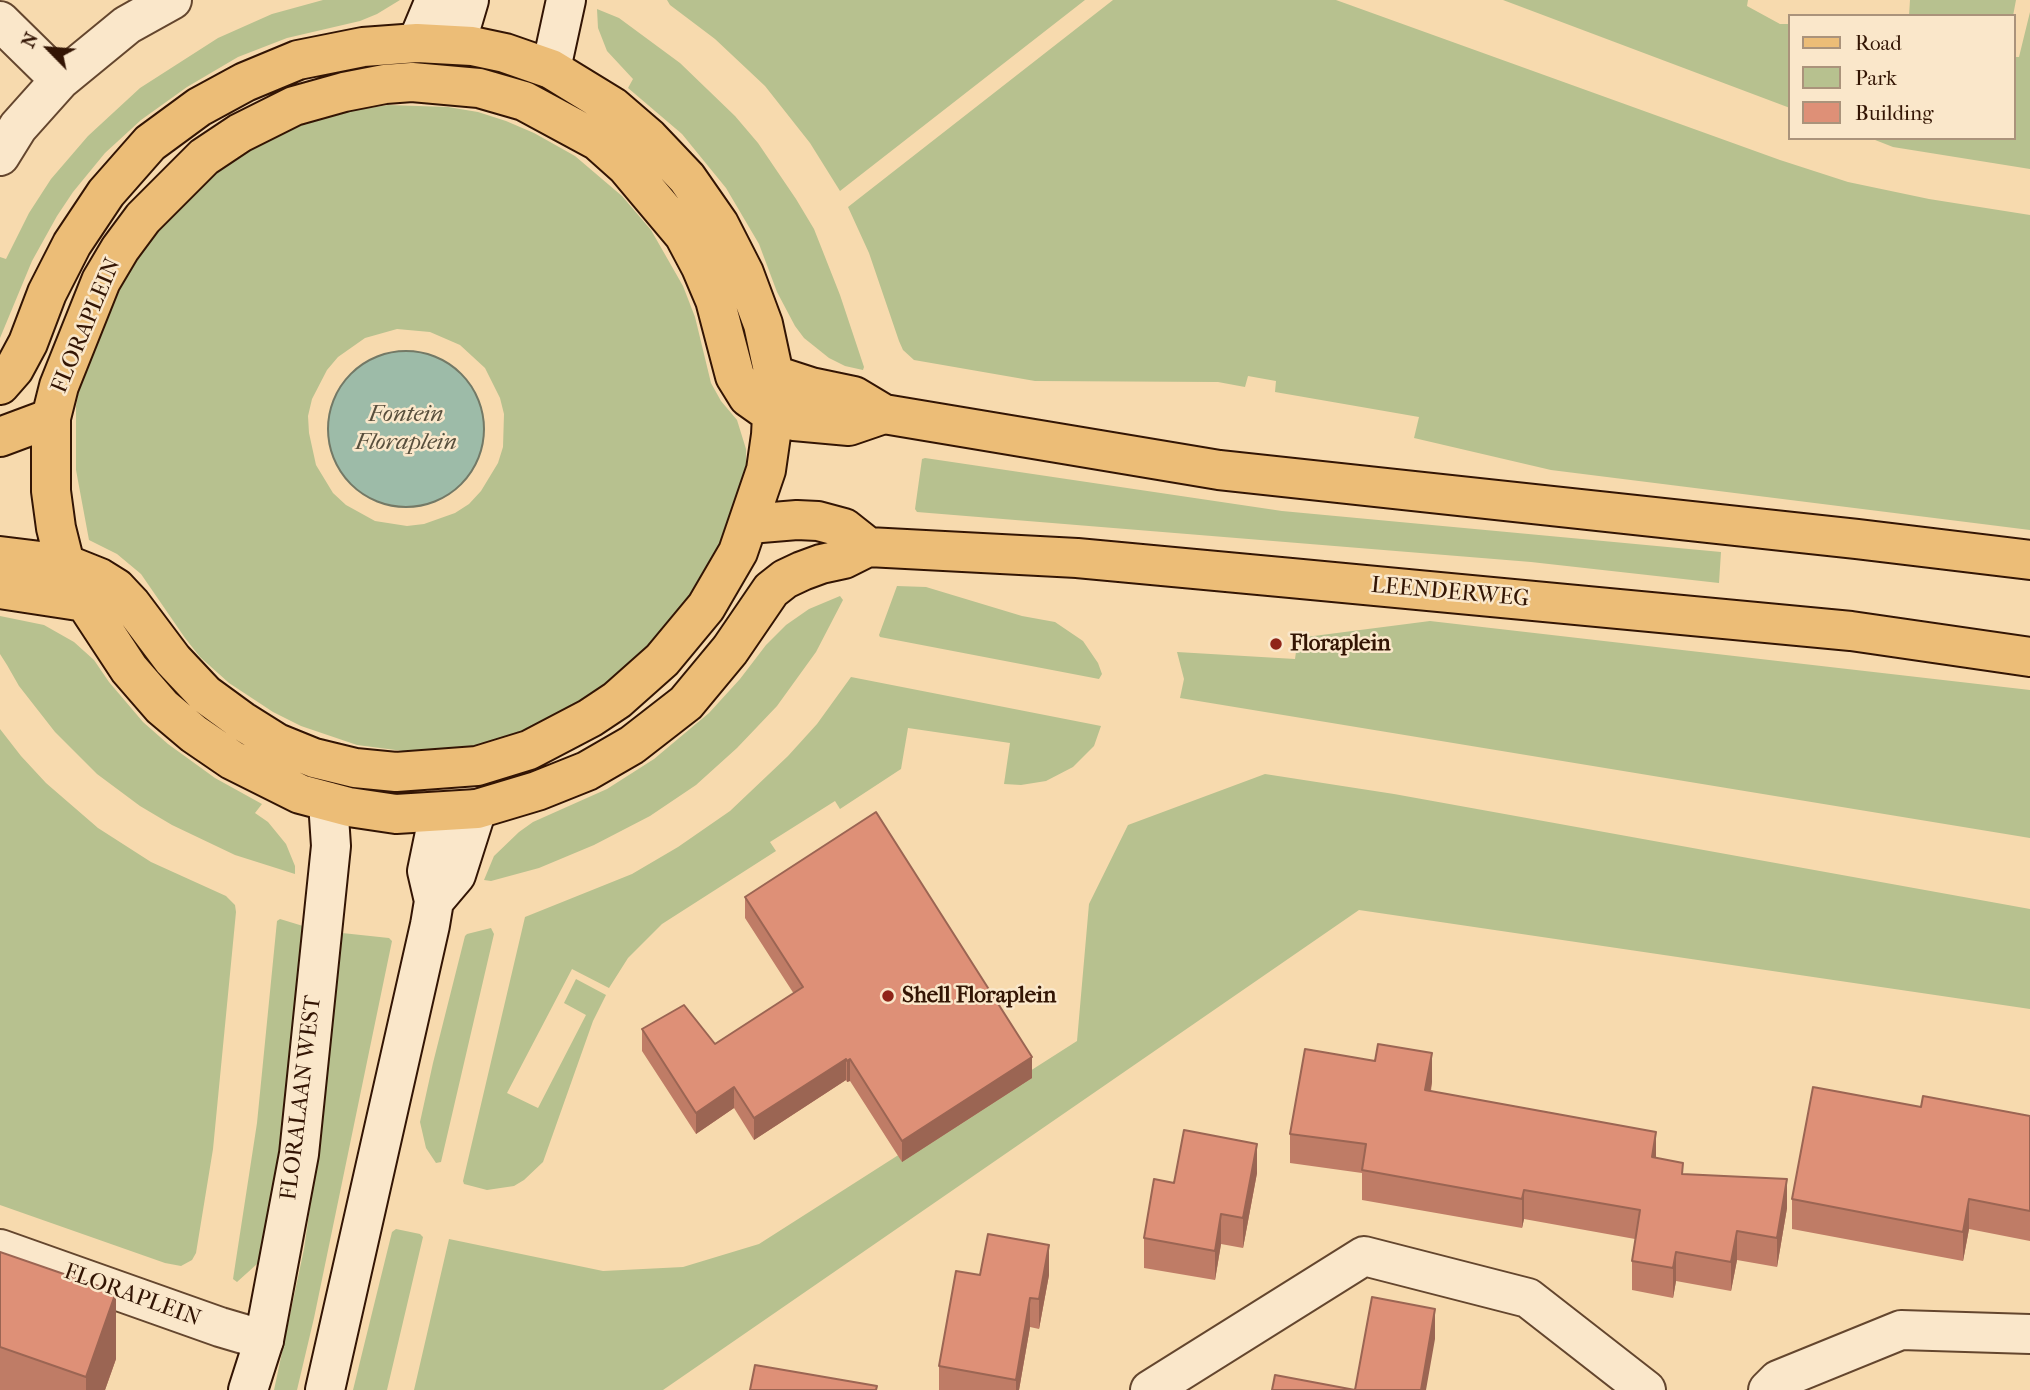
<!DOCTYPE html>
<html>
<head>
<meta charset="utf-8">
<style>
  body { margin:0 }
  #map { position:relative; width:2030px; height:1390px; overflow:hidden; background:#f7daae; font-family:"IM FELL French Canon",serif }
  canvas { display:block }
  .legend { position:absolute; left:1788px; top:14px; width:228px; height:126px; box-sizing:border-box; background:#fae7ca; border:2px solid #aa937b; margin:0; padding:9px 12px; list-style:none; font-size:21px; color:#331504 }
  .legend li { display:flex; align-items:center; gap:14px; height:35px }
  .legend b { width:35px; border:2px solid #aa937b }
  .north { position:absolute; left:14px; top:14px; width:70px; height:70px; -webkit-text-stroke:5px #fae7ca; paint-order:stroke; rotate:295deg; font-size:19px; font-weight:700; line-height:28px; text-align:center; color:#331504 }
  .north::after { content:''; display:block; margin:auto; width:24px; height:32px; background:#331504; clip-path:polygon(50% 0,100% 100%,50% 72%,0 100%) }
</style>
</head>
<body>
<div id="map">
<canvas width="2030" height="1390"></canvas>
<ul class="legend">
<li><b style="height:9px;background:#ecbd77"></b>Road</li>
<li><b style="height:19px;background:#b7c18f"></b>Park</li>
<li><b style="height:19px;background:#de9077"></b>Building</li>
</ul>
<div class="north">N</div>
</div>
<script>
const ctx = document.querySelector('canvas').getContext('2d');
ctx.lineJoin = 'round';
function paint(path, color) { ctx.fillStyle = color; ctx.fill(path, 'evenodd'); }
const poly = rows => new Path2D(rows.map(r => 'M' + r).join(''));
function strokePath(path, color, width, dash) { ctx.strokeStyle = color; ctx.lineWidth = width; ctx.lineCap = dash ? 'butt' : 'round'; ctx.setLineDash(dash || []); ctx.stroke(path); }
function drawText(font, color, halo, rows, align = 'center') {
  ctx.font = font + ' "IM FELL French Canon",serif'; ctx.lineWidth = 5; ctx.setLineDash([]); ctx.textBaseline = 'middle'; ctx.strokeStyle = halo; ctx.fillStyle = color; for (const [text, x, y, turn = 0] of rows) {
    ctx.save(); ctx.translate(x, y); ctx.rotate((+turn || 0) * Math.PI / 180); ctx.textAlign = isNaN(turn) ? turn : align; if (halo) ctx.strokeText(text, 0, 0); ctx.fillText(text, 0, 0); ctx.restore();
  }
}
paint(poly([
  [323,0,400,0,377,14,360,21,287,38,238,57,187,87,141,120,105,153,73,192,57,216,32,261,0,338,0,257,6,259,29,213,51,179,88,136,140,88,218,38,272,14],
  [667,0,1085,0,840,191,810,143,765,86,715,39,670,5],
  [1113,0,1336,0,1780,160,1848,182,1929,199,2030,215,2030,530,1551,470,1414,438,1419,417,1275,392,1276,381,1248,376,1245,387,1218,382,1035,381,914,360,903,350,899,341,869,253,848,207],
  [1503,0,1748,0,1747,6,1780,24,1790,24,1790,108],
  [1910,0,2016,0,2013,16,1909,16],
  [597,9,619,18,680,63,735,116,758,143,796,199,814,229,840,295,864,367,863,370,845,366,829,358,804,338,795,326,777,292,759,244,726,188,682,134,628,88,633,79,607,51,598,28],
  [2030,12,2030,169,1893,147,1870,138,2014,138,2014,57,2019,57],
  [388,105,448,107,478,112,506,121,534,133,575,156,622,196,651,230,683,286,695,317,711,383,721,401,737,420,746,449,746,466,739,499,713,565,668,630,606,688,542,725,490,744,459,749,411,752,357,745,301,726,273,712,229,683,200,657,185,638,141,574,117,554,89,540,76,470,76,406,80,383,97,330,137,251,202,182,250,149,298,124,344,112],
  [397,329,430,332,460,345,485,368,500,398,504,414,503,447,498,463,481,491,469,504,455,513,424,524,407,526,375,521,346,505,333,493,316,465,309,433,308,416,312,399,327,370,338,357,365,338],
  [925,458,1282,511,1721,552,1719,583,1531,562,917,512,915,509,922,459],
  [897,586,926,587,1022,616,1055,622,1083,641,1098,663,1102,674,1099,679,880,637,879,635],
  [840,596,843,600,816,652,777,706,737,748,696,785,650,816,594,845,539,868,491,881,484,880,494,856,519,832,533,822,607,789,654,759,709,713,740,679,766,645,786,625,809,609],
  [0,616,44,625,74,642,94,660,109,682,143,722,168,744,215,778,262,804,255,813,268,822,286,844,295,866,295,874,235,855,172,825,140,806,97,774,55,732,19,686,7,665,0,654],
  [1430,621,2030,690,2030,838,1180,698,1184,679,1177,652,1295,659,1298,638],
  [851,677,1101,726,1094,746,1073,767,1046,781,1021,785,1004,784,1010,743,908,728,901,769,840,809,835,801,770,842,776,851,662,924,628,958,609,988,572,969,507,1093,538,1108,586,1015,564,1003,576,979,606,995,593,1021,543,1162,524,1180,514,1186,487,1190,464,1184,463,1181,525,917,632,874,678,847,730,811,788,756,817,724],
  [0,729,21,756,46,783,98,828,151,862,226,896,235,905,236,912,213,1149,196,1253,192,1260,181,1266,165,1263,0,1205],
  [1265,774,1394,794,2030,909,2030,1009,1359,910,663,1390,414,1390,449,1239,603,1271,683,1267,759,1244,1077,1041,1089,904,1128,825],
  [280,919,303,926,283,1129,265,1248,257,1264,237,1282,233,1279,257,1123,277,921],
  [491,928,494,934,441,1162,436,1163,426,1148,420,1122,433,1063,465,936,467,934],
  [342,933,389,938,392,941,314,1318,297,1390,274,1390,304,1249,316,1166,338,935],
  [396,1229,420,1234,423,1237,387,1390,353,1390,392,1232]
]), '#b7c18f');
const water = poly([
  '328 429a78 78 0 1 1 156 0a78 78 0 1 1-156 0Z'
]);
paint(water, '#9dbba8');
strokePath(water, '#737966', 2);
const minor = poly([
  [0,21,60,80],
  [0,156,18,127,60,80,127,25,172,0],
  [0,1249,220,1327,264,1340],
  [1150,1390,1364,1256,1528,1298,1646,1390],
  [1768,1390,1778,1380,1901,1330,2030,1334]
]);
const secondary = poly([
  [417,43,435,0],
  [456,44,469,0],
  [551,69,566,0],
  [434,901,456,875,477,809],
  [248,1390,264,1340,299,1154,331,846,328,802],
  [325,1390,430,925,434,901,427,871,439,813]
]);
const primary = poly([
  [774,375,811,387,854,396,884,414,1219,470,1857,539,2030,560],
  [0,385,14,369,28,343,47,293,72,244,106,193,150,143,199,107,245,82,298,60,363,47,417,43,472,46,505,53,551,69,613,107,649,138,687,178,719,224,744,273,763,324,774,375,771,435,766,470,738,552,706,607,662,660,617,700,590,718,529,750,477,766,396,772,355,768,314,758,277,743,242,721,205,694,173,660,131,604,116,588,100,578,65,564,0,556],
  [884,414,849,426,794,421,772,414,748,397,735,376,715,300,701,267,684,235,626,166,598,141,524,101,479,88,412,82,385,84,344,92,294,106,240,133,204,157,143,218,120,249,101,281,59,386,51,418,51,491,56,528,65,564,85,602,129,669,162,707,194,734,232,760,300,794,349,807,396,814,477,809,537,791,587,771,632,745,686,703,730,650,771,590,785,579,802,571,821,564,844,559,868,547,1077,558,1291,578,1851,631,2030,657],
  [0,437,51,418],
  [749,524,797,520,818,521,844,528,868,547],
  [0,589,85,602]
]);
strokePath(minor, '#64462e', 42);
strokePath(secondary, '#331504', 42);
strokePath(primary, '#331504', 42);
strokePath(minor, '#fae7ca', 38);
strokePath(secondary, '#fae7ca', 38);
strokePath(primary, '#ecbd77', 38);
paint(poly([
  [745,897,1032,1078,902,1162,850,1081,847,1082,846,1080,754,1140,734,1108,696,1134,642,1051,642,1029,715,1044,794,994,745,918],
  [1432,1082,1431,1091,1656,1158,1683,1174,1787,1208,1777,1267,1737,1260,1731,1291,1676,1281,1673,1298,1632,1290,1632,1261,1635,1239,1524,1219,1522,1228,1362,1200,1362,1173,1290,1163,1290,1134],
  [1921,1107,2030,1116,2030,1241,1969,1229,1963,1261,1792,1229,1792,1199],
  [1257,1173,1243,1248,1221,1244,1215,1280,1144,1268,1144,1238,1174,1183],
  [0,1252,116,1359,105,1390,0,1390],
  [980,1275,1049,1275,1039,1329,1030,1327,1019,1390,939,1390,939,1366]
]), '#bf7c66');
paint(poly([
  [1432,1053,1432,1082,1425,1119,1425,1090],
  [1032,1057,1032,1078,902,1162,902,1141],
  [846,1059,846,1080,754,1140,754,1118],
  [850,1059,850,1081,847,1082,847,1061],
  [734,1087,734,1108,696,1134,696,1113],
  [1656,1132,1656,1162,1652,1157],
  [1257,1144,1257,1173,1243,1248,1243,1218],
  [1787,1179,1787,1208,1777,1267,1777,1238],
  [1524,1190,1524,1219,1522,1228,1522,1199],
  [1969,1199,1969,1229,1963,1261,1963,1232],
  [1221,1214,1221,1244,1215,1280,1215,1251],
  [1737,1231,1737,1260,1731,1291,1731,1262],
  [1049,1245,1049,1275,1039,1329,1039,1299],
  [1676,1252,1676,1281,1673,1298,1673,1268],
  [116,1292,116,1359,105,1390,86,1390,86,1377],
  [1030,1298,1030,1327,1019,1390,1016,1390,1016,1380],
  [1435,1309,1435,1339,1426,1390,1421,1390]
]), '#9b6553');
const building = poly([
  [876,812,1032,1057,902,1141,850,1059,847,1061,846,1059,754,1118,734,1087,696,1113,642,1029,684,1005,715,1044,803,987,745,897,876,812],
  [1378,1044,1432,1053,1425,1090,1656,1132,1652,1157,1683,1163,1682,1174,1787,1179,1777,1238,1737,1231,1731,1262,1676,1252,1673,1268,1632,1261,1640,1210,1524,1190,1522,1199,1362,1170,1366,1144,1290,1134,1305,1049,1375,1061,1378,1044],
  [1813,1087,1921,1107,1923,1096,2030,1116,2030,1211,1969,1199,1963,1232,1792,1199,1813,1087],
  [1184,1130,1257,1144,1243,1218,1221,1214,1215,1251,1144,1238,1154,1179,1174,1183,1184,1130],
  [988,1234,1049,1245,1039,1299,1030,1298,1016,1380,939,1366,956,1271,980,1275,988,1234],
  [0,1252,116,1292,86,1377,0,1347,0,1252],
  [1372,1297,1435,1309,1421,1390,1272,1390,1275,1375,1355,1390,1372,1297],
  [755,1365,877,1386,876,1390,750,1390,755,1365]
]);
paint(building, '#de9077');
strokePath(building, '#9b6553', 2);
for (const [x, y, r, color] of [
  [1276,644,7,"#8f2418"],
  [888,996,7,"#8f2418"]
]) { const dot = new Path2D(); dot.arc(x, y, r, 0, 2 * Math.PI); ctx.fillStyle = color; ctx.fill(dot); strokePath(dot, '#fae7ca', 2.5); }
drawText('23px', '#331504', '#fae7ca', [
  ["FLORAPLEIN",87,326,-67],
  ["LEENDERWEG",1450,593,5],
  ["FLORALAAN WEST",302,1098,-83],
  ["FLORAPLEIN",132,1296,20]
]);
drawText('bold 23px', '#331504', '#fae7ca', [
  ["Floraplein",1290,644],
  ["Shell Floraplein",902,996]
], 'left');
drawText('italic 24px', '#584f3d', '#fae7ca', [
  ["Fontein",406,415],
  ["Floraplein",406,443]
]);
</script>
</body>
</html>
